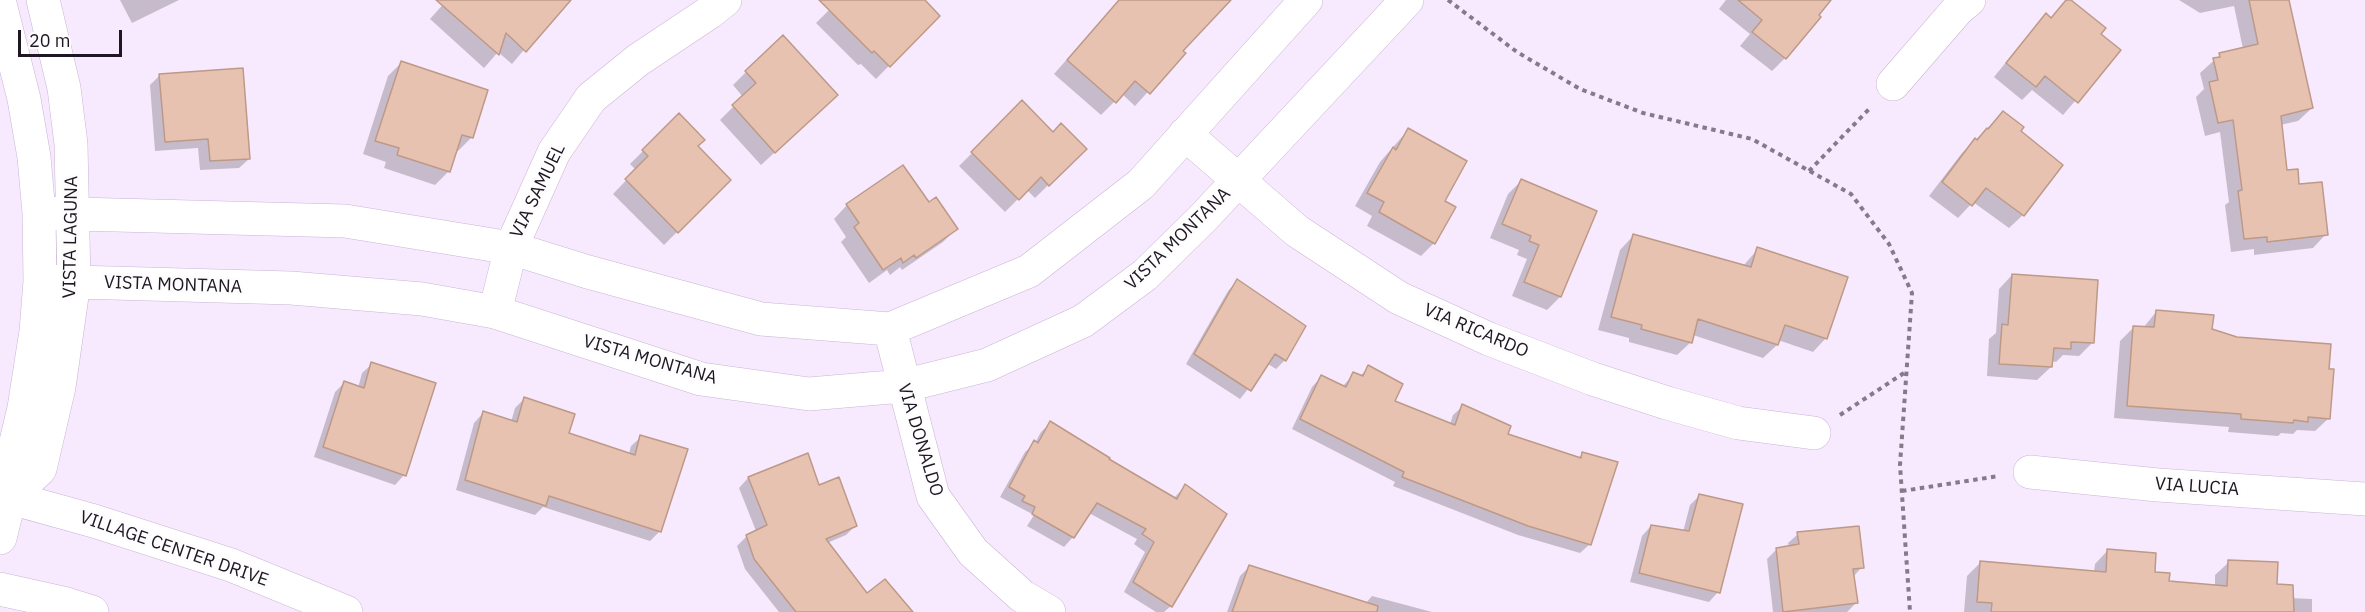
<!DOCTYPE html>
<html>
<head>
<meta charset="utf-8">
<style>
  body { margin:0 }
  #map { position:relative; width:2365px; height:612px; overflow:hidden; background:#f8eafe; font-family:"IBM Plex Sans",sans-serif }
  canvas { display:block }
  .scale { position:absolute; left:18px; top:30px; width:104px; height:27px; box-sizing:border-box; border:3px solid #1f1723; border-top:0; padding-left:8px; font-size:18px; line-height:21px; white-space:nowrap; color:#1f1723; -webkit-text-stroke:4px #fdfdfd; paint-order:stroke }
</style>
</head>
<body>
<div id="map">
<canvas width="2365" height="612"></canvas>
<div class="scale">20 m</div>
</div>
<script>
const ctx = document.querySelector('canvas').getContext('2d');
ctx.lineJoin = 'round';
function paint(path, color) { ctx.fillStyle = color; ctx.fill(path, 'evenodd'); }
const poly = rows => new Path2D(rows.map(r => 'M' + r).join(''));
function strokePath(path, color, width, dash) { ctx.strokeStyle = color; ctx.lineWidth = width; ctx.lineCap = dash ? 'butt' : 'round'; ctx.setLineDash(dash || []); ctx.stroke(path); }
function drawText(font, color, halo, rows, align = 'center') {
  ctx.font = font + ' "IBM Plex Sans",sans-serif'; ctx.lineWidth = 6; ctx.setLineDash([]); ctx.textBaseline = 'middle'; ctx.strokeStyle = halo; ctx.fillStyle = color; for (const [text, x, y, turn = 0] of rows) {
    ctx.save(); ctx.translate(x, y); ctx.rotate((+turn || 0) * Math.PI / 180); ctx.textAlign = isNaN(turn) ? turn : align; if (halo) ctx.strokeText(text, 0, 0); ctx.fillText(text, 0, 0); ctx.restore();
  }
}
paint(poly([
  [120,0,179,0,132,23],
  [447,0,566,0,512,64,498,52,484,68,430,19],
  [839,0,922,0,938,16,876,79,861,64,858,65,816,23],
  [1119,0,1229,0,1181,51,1183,53,1135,106,1122,94,1101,115,1054,74],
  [1726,0,1829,0,1785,58,1772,71,1740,46,1750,34,1719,9],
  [2069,0,2099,34,2119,50,2063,115,2032,90,2022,100,1994,77,2033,29,2046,15,2050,19],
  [2179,0,2288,0,2312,108,2298,121,2280,125,2285,172,2298,186,2326,234,2313,248,2254,255,2254,249,2231,252,2225,205,2229,202,2220,132,2205,136,2196,97,2204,89,2200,73,2220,55,2243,49,2234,6,2200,13],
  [401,63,472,137,458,151,455,150,449,171,435,185,384,168,386,162,363,154,388,76],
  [746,72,823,108,761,165,720,120,743,97,733,85],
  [160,75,249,159,239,168,200,170,198,148,155,151,150,85],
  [1022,103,1053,134,1085,149,1035,198,1027,190,1005,212,959,166],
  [2003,113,2019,132,2023,215,2009,228,1973,202,1958,218,1929,196,1962,153],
  [679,115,696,147,729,180,664,245,613,194,636,170,630,164],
  [1408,130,1443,202,1434,243,1421,256,1367,226,1372,216,1355,206,1380,162],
  [1521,181,1595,212,1560,297,1547,310,1512,296,1527,259,1517,255,1519,250,1490,238,1508,194],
  [928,204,956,229,943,242,902,270,900,267,890,275,887,270,869,283,841,242,846,237,834,219,847,205],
  [1633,236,1743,266,1758,249,1826,338,1813,352,1778,340,1777,345,1763,358,1693,335,1691,342,1677,355,1629,342,1629,338,1598,330,1620,250],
  [2012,275,2092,343,2079,356,2063,355,2056,362,2051,361,2051,367,2037,380,1987,376,1989,339,1996,333,1999,289],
  [1237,281,1285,360,1276,369,1268,364,1240,399,1186,364,1228,291],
  [2156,312,2327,371,2329,418,2315,431,2297,430,2293,434,2281,433,2278,436,2228,432,2229,427,2114,418,2120,341,2134,327,2143,328],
  [372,364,404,475,395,485,314,457,335,392,344,383,358,388,362,373],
  [1369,367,1393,402,1450,424,1453,415,1463,406,1506,435,1578,458,1583,453,1590,544,1580,553,1518,535,1393,486,1395,482,1292,429,1312,387,1321,377,1342,387,1354,374,1360,376],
  [524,399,567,434,629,454,631,446,641,437,660,531,650,541,543,507,535,515,456,490,474,423,483,413,511,422,515,408],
  [1050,423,1107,460,1174,498,1185,486,1171,606,1164,612,1156,612,1124,592,1145,552,1134,544,1137,539,1089,513,1073,537,1064,547,1027,526,1034,515,1000,497,1025,452,1035,443,1041,432],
  [748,478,818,487,855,526,846,535,827,543,867,595,907,612,779,612,745,569,737,546,747,536,756,531,739,488],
  [1700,495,1718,592,1709,602,1630,582,1642,536,1651,526,1683,532,1690,505],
  [1798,534,1862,567,1853,577,1856,603,1847,612,1773,612,1767,559,1777,549,1789,547,1788,543],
  [2108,550,2168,583,2215,586,2215,575,2229,562,2276,586,2290,598,2312,599,2312,612,1964,612,1967,576,1981,562,2094,572,2095,564],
  [1249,567,1365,604,1372,596,1432,612,1227,612,1240,576]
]), '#0003');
const building = poly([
  [436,0,571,0,526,52,506,33,499,55,436,0],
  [819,0,925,0,940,16,890,67,874,51,872,53,819,0],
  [1119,0,1231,0,1183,51,1186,53,1150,94,1135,81,1116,103,1067,60,1119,0],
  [1738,0,1831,0,1819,15,1821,17,1786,59,1752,32,1762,20,1738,0],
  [2066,0,2071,0,2106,28,2101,34,2121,50,2078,103,2045,76,2036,87,2006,63,2046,13,2051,18,2066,0],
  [2249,0,2289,0,2313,108,2281,116,2287,170,2298,169,2299,184,2322,182,2328,235,2267,242,2267,237,2244,239,2238,191,2242,190,2233,120,2218,123,2209,82,2218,80,2213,58,2220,57,2219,53,2258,44,2249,0],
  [783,35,838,95,775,153,732,105,756,83,745,71,783,35],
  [401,61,488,90,473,138,462,135,450,172,397,155,399,148,375,141,401,61],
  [243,68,250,159,210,161,208,139,165,142,159,74,243,68],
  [1022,100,1053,132,1061,123,1087,149,1049,186,1041,177,1019,200,971,152,1022,100],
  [2003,111,2024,127,2021,131,2063,165,2024,216,1986,188,1972,206,1942,182,1975,138,1977,140,1987,128,1988,129,2003,111],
  [679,113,705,140,698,146,731,180,678,233,625,179,648,156,642,150,679,113],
  [1408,128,1467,161,1445,201,1456,207,1435,244,1379,212,1384,202,1367,193,1393,147,1396,150,1408,128],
  [903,165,929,202,936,197,958,229,916,258,914,255,903,263,901,258,883,270,854,227,859,223,846,204,903,165],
  [1521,179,1597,211,1561,297,1524,282,1539,245,1529,241,1531,236,1502,224,1521,179],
  [1633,234,1751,267,1757,247,1848,277,1827,339,1785,325,1778,345,1698,319,1692,343,1641,329,1642,325,1611,317,1633,234],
  [2012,274,2098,280,2094,343,2071,342,2071,349,2054,348,2052,367,1999,364,2002,324,2008,325,2012,274],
  [1237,279,1306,326,1286,361,1275,354,1251,391,1194,354,1237,279],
  [2156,310,2214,315,2212,329,2237,337,2331,344,2329,369,2334,369,2330,419,2308,417,2308,422,2294,420,2293,423,2241,419,2241,414,2127,406,2133,326,2154,327,2156,310],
  [371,362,436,383,406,476,323,447,344,381,364,388,371,362],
  [1368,365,1403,384,1395,401,1455,425,1462,404,1511,426,1508,434,1581,458,1582,452,1618,462,1591,545,1528,526,1402,477,1404,472,1300,419,1321,375,1346,387,1353,372,1363,376,1368,365],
  [524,397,575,414,569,433,635,455,640,435,688,449,661,532,549,496,546,506,465,480,483,411,517,422,524,397],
  [1050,421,1110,458,1109,459,1177,499,1185,484,1227,514,1172,607,1133,582,1154,542,1142,534,1146,529,1097,503,1074,538,1032,514,1035,507,1022,501,1025,496,1009,487,1034,440,1038,443,1050,421],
  [808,453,819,485,839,477,857,526,826,539,867,593,885,579,913,612,796,612,754,559,746,535,767,525,748,477,808,453],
  [1699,494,1743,504,1720,593,1639,573,1651,525,1689,531,1699,494],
  [1859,526,1864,568,1853,569,1858,603,1783,612,1776,548,1799,544,1797,532,1859,526],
  [2107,549,2156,553,2155,572,2170,573,2169,581,2227,586,2228,560,2278,562,2277,584,2293,585,2294,612,1991,612,1992,603,1977,602,1980,561,2106,572,2107,549],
  [1249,565,1378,606,1377,612,1232,612,1249,565]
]);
paint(building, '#e8c2b0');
strokePath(building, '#bd9988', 1.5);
const minor = poly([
  [0,4,24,99,34,157,39,213,40,281,36,331,24,408,15,446,10,497,0,538],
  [1893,84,1958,9,1969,0],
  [1185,134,1297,231,1399,298,1489,339,1593,379,1667,403,1738,423,1814,433],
  [39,213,345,221,511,248,588,272,761,319,890,329,1029,271,1141,184,1306,0],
  [40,281,291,288,422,299,495,312,701,379,809,394,903,386,987,365,1083,321,1145,275,1203,218,1407,0],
  [495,312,511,248,554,152,591,98,638,60,710,12,725,0],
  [890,329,933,496,973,552,1022,596,1049,612],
  [2030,472,2158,485,2365,499],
  [10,497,40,469,59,387,74,282,71,144,64,88,43,0]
]);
const major = poly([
  [0,495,94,521,231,565,346,612],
  [0,589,63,603,92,612]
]);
strokePath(minor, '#cab4d4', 34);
strokePath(major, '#cab4d4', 34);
strokePath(poly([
  [1448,0,1517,52,1580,89,1643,113,1752,139,1851,194,1889,244,1912,293,1900,465,1910,612],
  [1809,171,1871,107],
  [1840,415,1907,371],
  [1902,491,1999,476]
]), '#857a8a', 4, [4.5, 4.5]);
strokePath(minor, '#fff', 33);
strokePath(major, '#fff', 33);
drawText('18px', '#1f1723', '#fdfdfd', [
  ["VIA SAMUEL",538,191,-64],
  ["VISTA LAGUNA",71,237,-89],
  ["VISTA MONTANA",1178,239,-44],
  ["VISTA MONTANA",173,285,2],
  ["VIA RICARDO",1476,331,23],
  ["VISTA MONTANA",650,360,16],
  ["VIA DONALDO",920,440,73],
  ["VIA LUCIA",2197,487,4],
  ["VILLAGE CENTER DRIVE",174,549,19]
]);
</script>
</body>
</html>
